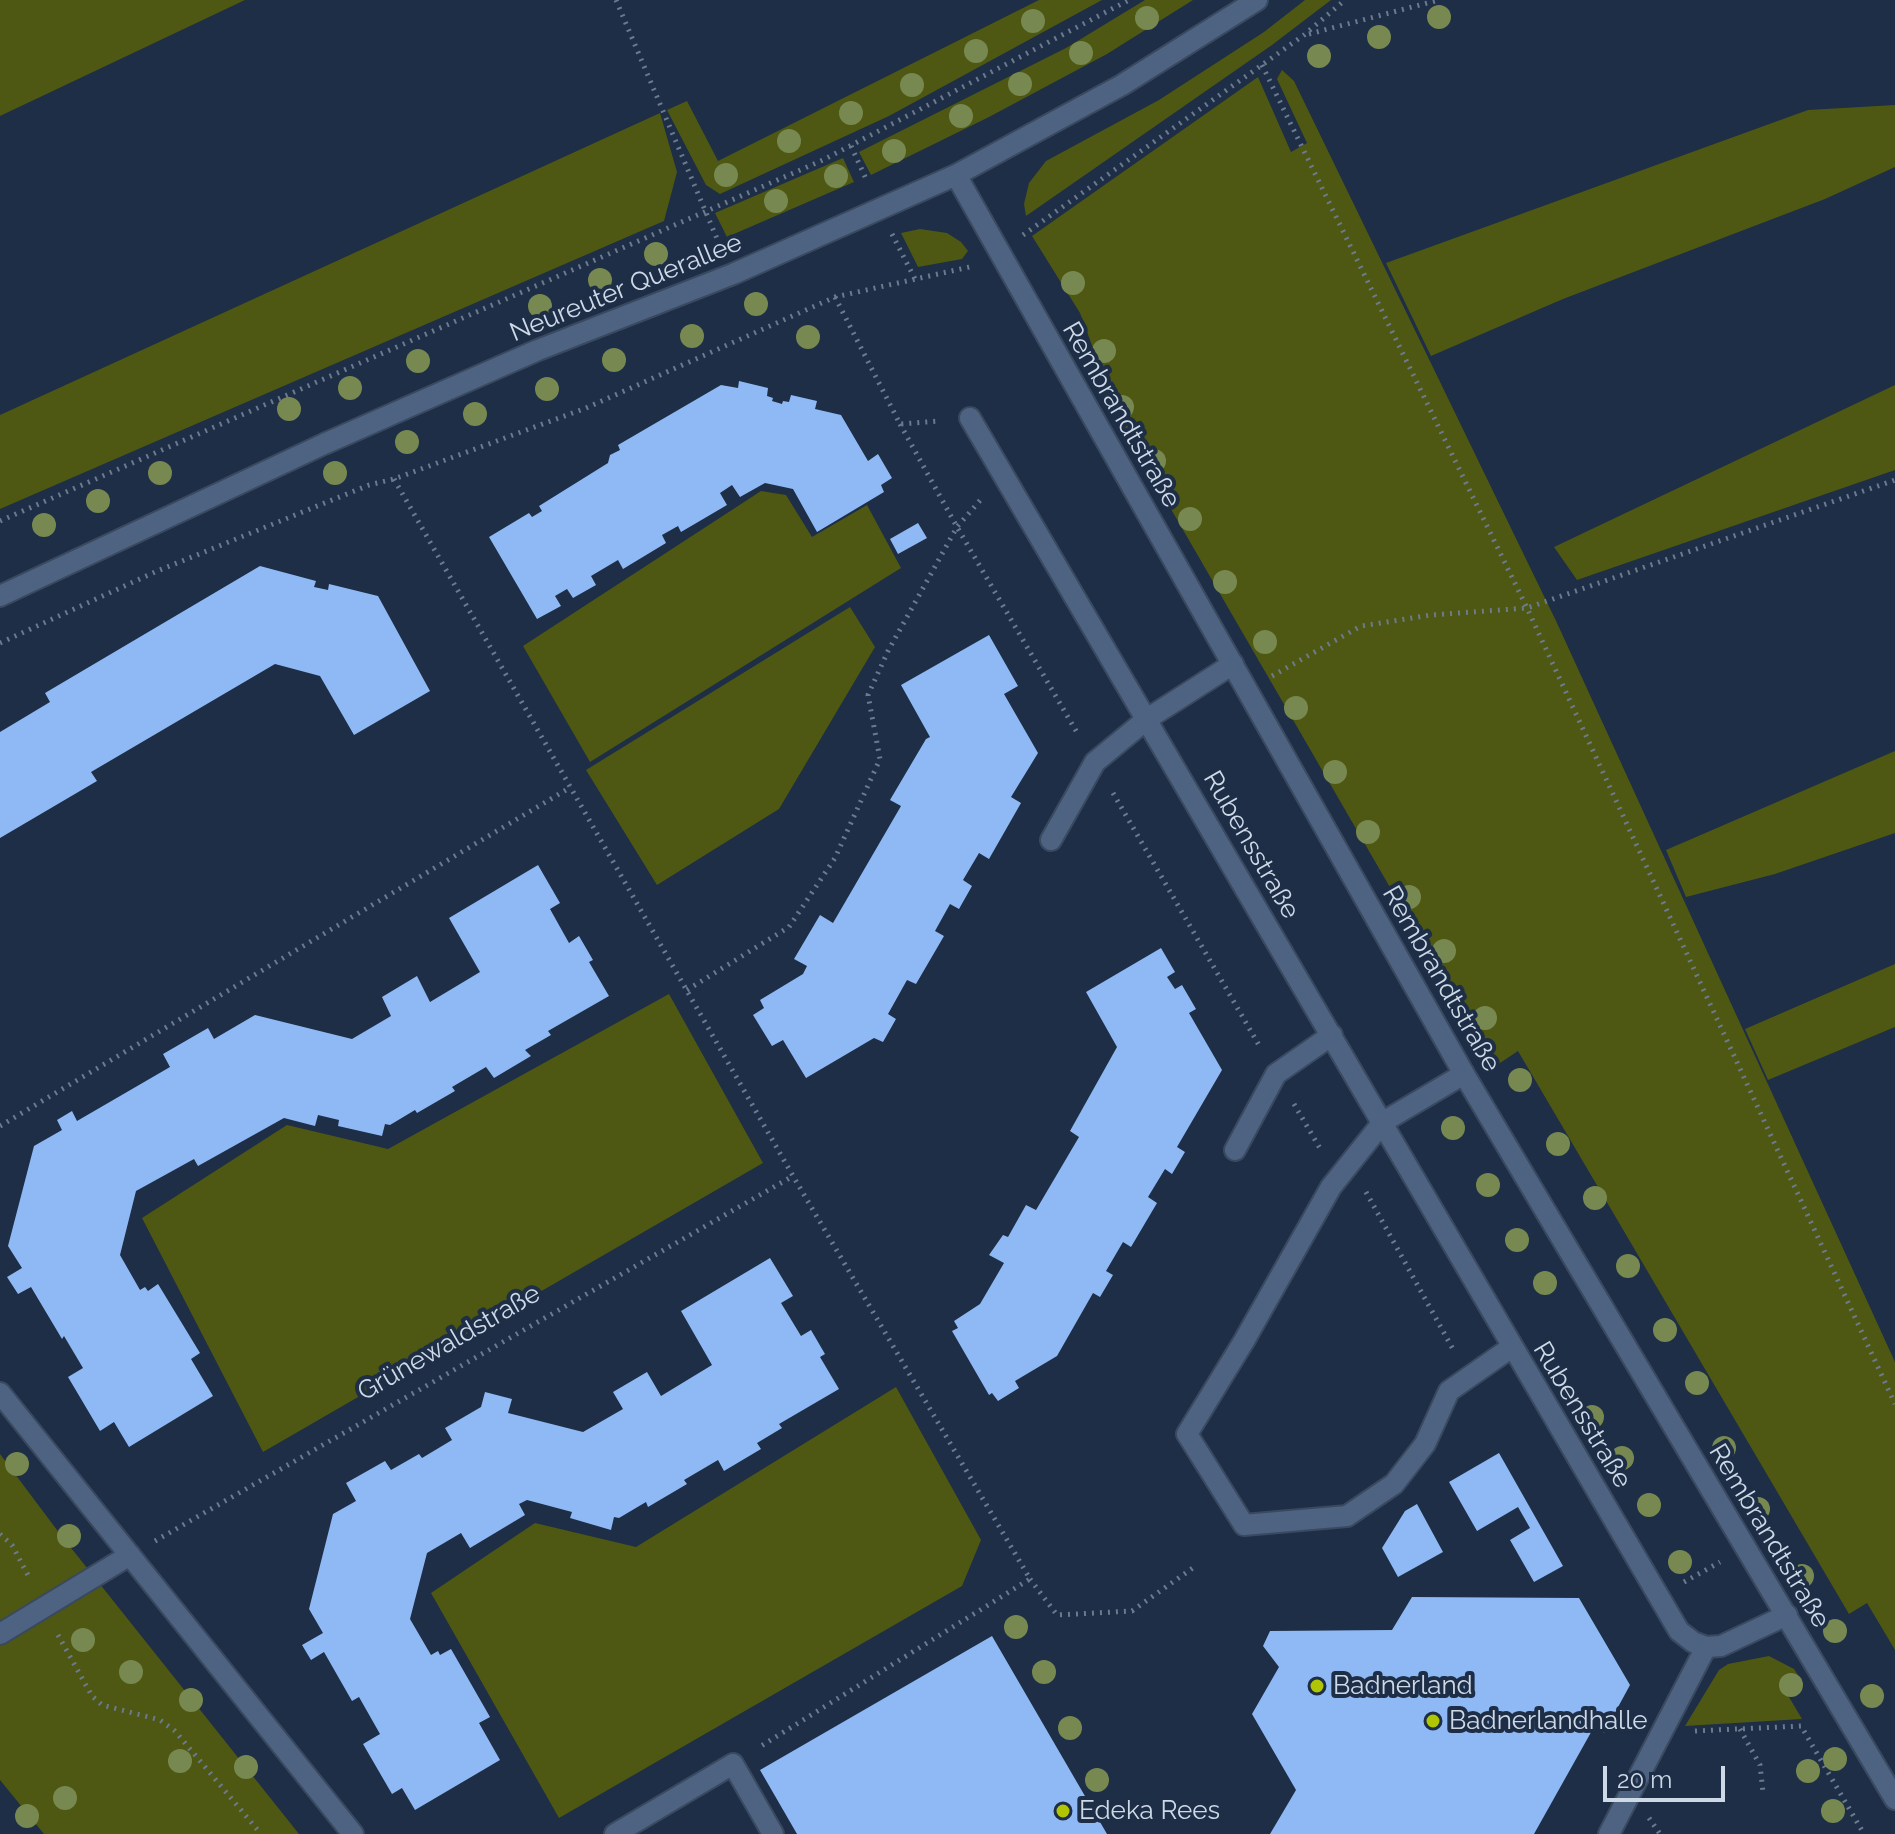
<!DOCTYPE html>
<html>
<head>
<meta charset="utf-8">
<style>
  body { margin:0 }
  #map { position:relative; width:1895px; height:1834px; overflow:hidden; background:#1d2e46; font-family:Raleway,sans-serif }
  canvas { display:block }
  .scale { position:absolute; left:1603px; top:1766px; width:122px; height:36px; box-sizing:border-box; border:4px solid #ced9e8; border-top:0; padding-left:10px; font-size:24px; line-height:28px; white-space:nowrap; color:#ced9e8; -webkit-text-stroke:6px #1d2e46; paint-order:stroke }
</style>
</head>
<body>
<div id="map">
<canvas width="1895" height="1834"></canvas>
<div class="scale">20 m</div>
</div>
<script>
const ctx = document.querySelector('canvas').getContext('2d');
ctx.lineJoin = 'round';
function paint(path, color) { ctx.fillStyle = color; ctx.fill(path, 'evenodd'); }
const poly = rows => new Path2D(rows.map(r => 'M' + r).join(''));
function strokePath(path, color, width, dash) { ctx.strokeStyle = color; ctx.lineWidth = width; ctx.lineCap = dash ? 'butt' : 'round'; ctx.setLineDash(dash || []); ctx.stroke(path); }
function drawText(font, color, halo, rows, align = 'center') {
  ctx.font = font + ' Raleway,sans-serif'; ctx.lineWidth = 8; ctx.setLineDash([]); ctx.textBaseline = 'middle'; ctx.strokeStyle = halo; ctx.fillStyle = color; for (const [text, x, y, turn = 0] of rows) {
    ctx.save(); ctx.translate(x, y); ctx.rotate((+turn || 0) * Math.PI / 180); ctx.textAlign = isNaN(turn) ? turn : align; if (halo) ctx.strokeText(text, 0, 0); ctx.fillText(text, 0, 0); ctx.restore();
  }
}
paint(poly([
  [0,0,245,0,0,116],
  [1039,0,1102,0,889,116,720,194,706,185,667,110,687,101,718,161],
  [1145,0,1193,0,1107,54,989,117,871,175,859,152,1066,48],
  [1305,0,1331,0,1272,45,1026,216,1024,204,1029,183,1046,161,1159,100,1264,32],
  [1282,70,1294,81,1557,623,1895,1362,1895,1650,1867,1603,1849,1614,1518,1051,1494,1067,1120,421,1080,313,1032,236,1258,77,1291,152,1307,143,1277,79],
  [1895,105,1895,167,1825,199,1563,299,1431,356,1386,263,1808,110],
  [660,113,677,172,664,221,0,509,0,415],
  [843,158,854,182,727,237,715,213],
  [920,229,947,233,961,242,968,251,962,259,918,267,901,233],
  [1895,385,1895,470,1577,580,1554,547],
  [761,491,786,495,812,537,867,505,901,568,590,762,523,646],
  [850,607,875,647,779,809,657,885,586,770],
  [1895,751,1895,833,1775,874,1686,897,1666,850],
  [1895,964,1895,1027,1768,1080,1745,1029],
  [669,994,763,1163,263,1452,142,1218,287,1125,388,1149],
  [896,1387,981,1540,962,1586,559,1818,431,1593,535,1523,636,1547],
  [0,1454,60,1534,299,1834,44,1834,0,1780],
  [1769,1656,1794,1669,1802,1681,1786,1692,1802,1719,1685,1726,1719,1670,1728,1664]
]), '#4e5812');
paint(poly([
  [739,381,768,388,767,396,773,398,772,401,782,404,783,401,789,402,791,395,817,401,815,409,841,415,868,461,878,454,892,478,881,485,884,492,817,532,793,489,765,483,740,497,732,485,720,493,727,505,681,532,678,526,662,535,666,543,623,569,618,560,591,576,596,585,573,598,567,589,555,596,561,606,537,619,489,537,529,513,532,517,542,511,539,506,608,463,610,455,620,450,618,445,721,385,738,388],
  [918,523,927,538,898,554,890,539],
  [260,566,316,581,314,587,328,590,329,584,378,596,430,691,354,735,320,676,275,664,91,772,97,781,0,838,0,732,50,702,45,693],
  [989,635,1018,686,1004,694,1038,753,1011,797,1021,803,989,859,979,853,963,880,972,886,959,909,950,904,935,931,944,936,916,984,907,980,888,1014,896,1019,883,1042,874,1038,806,1078,783,1040,772,1046,753,1015,764,1008,760,1000,803,974,807,966,794,959,820,915,833,923,901,806,890,800,926,739,930,737,901,685],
  [538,865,560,903,550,909,569,943,579,936,593,960,589,962,609,996,548,1031,551,1035,525,1050,531,1056,494,1078,486,1067,452,1087,455,1091,417,1113,415,1110,390,1125,385,1124,382,1136,338,1126,339,1120,318,1115,315,1126,284,1118,198,1166,194,1159,136,1191,120,1255,140,1290,145,1287,148,1291,158,1284,200,1353,191,1359,213,1396,129,1447,114,1422,100,1431,68,1377,83,1368,64,1336,62,1339,31,1287,18,1294,7,1277,22,1268,8,1246,34,1146,62,1130,57,1120,72,1111,77,1121,170,1067,163,1054,208,1028,214,1039,255,1015,352,1039,391,1016,382,997,417,976,430,1002,480,972,449,918],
  [1161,948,1175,972,1167,977,1175,989,1182,985,1196,1009,1189,1013,1222,1070,1177,1147,1185,1152,1172,1174,1165,1169,1148,1197,1157,1203,1131,1247,1123,1242,1106,1271,1113,1275,1100,1297,1093,1293,1057,1356,1015,1381,1019,1388,998,1401,992,1393,989,1395,952,1331,958,1328,954,1321,980,1304,1004,1263,989,1255,1003,1235,1008,1237,1026,1205,1036,1210,1079,1137,1070,1131,1117,1047,1086,992],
  [770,1258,793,1296,781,1303,801,1336,811,1330,825,1354,820,1357,839,1389,779,1424,782,1428,757,1443,761,1449,724,1471,718,1460,684,1480,687,1484,648,1507,646,1502,619,1518,614,1517,611,1530,570,1518,572,1512,527,1500,519,1504,525,1515,470,1548,461,1533,427,1553,410,1619,431,1655,438,1651,440,1655,451,1649,490,1717,479,1723,500,1760,415,1810,402,1788,392,1794,363,1744,380,1734,359,1697,352,1701,324,1652,311,1660,302,1645,323,1633,309,1609,333,1514,356,1501,346,1483,385,1461,391,1470,419,1454,422,1458,452,1440,445,1428,481,1407,485,1392,512,1399,508,1413,583,1432,623,1409,613,1392,647,1372,661,1396,712,1365,681,1311],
  [1499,1453,1563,1566,1534,1582,1510,1540,1530,1528,1518,1507,1477,1531,1449,1482],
  [1417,1504,1443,1552,1398,1577,1382,1548,1405,1511],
  [1412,1597,1579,1598,1630,1685,1604,1733,1594,1727,1534,1834,1270,1834,1296,1790,1252,1714,1279,1667,1263,1646,1270,1631,1392,1630],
  [992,1636,1107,1834,797,1834,760,1770]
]), '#8fb9f4');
const service = poly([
  [1051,840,1095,762,1147,719],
  [1383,1122,1331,1187,1244,1341,1187,1434,1244,1525,1347,1516,1394,1484,1425,1444,1449,1391,1512,1347],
  [1235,1150,1276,1074,1332,1035],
  [615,1834,733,1764,773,1834],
  [1609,1834,1706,1647]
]);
const minor = poly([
  [970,418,1679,1631,1693,1642,1706,1647,1721,1646,1787,1615],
  [1147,719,1233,664],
  [1383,1122,1464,1074],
  [0,1393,353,1834],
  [0,1634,130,1555]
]);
const tertiary = poly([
  [956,175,1464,1074,1895,1799],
  [0,596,324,444,538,350,733,274,956,175,1122,85,1257,0]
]);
strokePath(service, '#394960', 24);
strokePath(minor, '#394960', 24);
strokePath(tertiary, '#394960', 24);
strokePath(poly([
  [616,0,721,248],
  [1309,34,1439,0],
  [1262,65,1527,608,1895,1404],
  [851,146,867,181],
  [892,234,916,281],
  [1023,235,1304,35,1345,0],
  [835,297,900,424,940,421],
  [900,424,957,527,1079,736],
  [394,479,793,1176,1030,1579,758,1748],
  [0,521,823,160,1129,0],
  [0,643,155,572,369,485,394,479,586,408,835,297,974,266],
  [1272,676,1361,626,1431,615,1527,608,1895,480],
  [1113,793,1260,1047],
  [687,990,789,927,835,858,880,759,868,695,888,651,957,527,983,497],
  [1294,1104,1321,1150],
  [0,1126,571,787],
  [1366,1192,1454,1351],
  [0,1534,12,1545,30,1579],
  [155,1541,793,1176],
  [1030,1579,1057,1615,1132,1611,1197,1565],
  [1684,1582,1720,1562],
  [58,1635,92,1696,102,1705,160,1720,175,1731,261,1834],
  [1740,1729,1760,1765,1763,1792],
  [1695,1731,1801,1726,1864,1834],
  [1649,1818,1660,1834]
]), '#6c7a8e', 5, [2, 6]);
strokePath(service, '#4e6381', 20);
strokePath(minor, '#4e6381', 20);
strokePath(tertiary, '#4e6381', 20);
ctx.fillStyle = '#778950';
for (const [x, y] of [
  [1439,17],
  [1147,18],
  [1033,21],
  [1379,37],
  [976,51],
  [1081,53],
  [1319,56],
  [1020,84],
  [912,85],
  [851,113],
  [961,116],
  [789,141],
  [894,151],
  [726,175],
  [836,176],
  [776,201],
  [656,254],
  [600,280],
  [1073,283],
  [756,304],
  [540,306],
  [692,336],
  [808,337],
  [1104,351],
  [614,360],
  [418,361],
  [350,388],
  [547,389],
  [1122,407],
  [289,409],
  [475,414],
  [407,442],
  [1154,461],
  [160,473],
  [335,473],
  [98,501],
  [1190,519],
  [44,525],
  [1225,582],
  [1265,642],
  [1296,708],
  [1335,772],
  [1368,832],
  [1409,897],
  [1444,951],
  [1485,1018],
  [1520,1080],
  [1453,1128],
  [1558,1144],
  [1488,1185],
  [1595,1198],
  [1517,1240],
  [1628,1266],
  [1545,1283],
  [1665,1330],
  [1697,1383],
  [1592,1417],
  [1724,1448],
  [1622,1458],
  [17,1464],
  [1649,1505],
  [1758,1509],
  [69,1536],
  [1680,1562],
  [1802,1576],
  [1016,1627],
  [1835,1631],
  [83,1640],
  [131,1672],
  [1044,1672],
  [1791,1685],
  [1872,1696],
  [191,1700],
  [1070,1728],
  [1835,1759],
  [180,1761],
  [246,1767],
  [1808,1771],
  [1097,1780],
  [65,1798],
  [1833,1811],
  [27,1816]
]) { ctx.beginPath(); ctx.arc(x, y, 12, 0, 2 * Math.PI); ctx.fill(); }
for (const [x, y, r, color] of [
  [1317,1686,8,"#afc505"],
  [1433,1721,8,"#afc505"],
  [1063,1811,8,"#afc505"]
]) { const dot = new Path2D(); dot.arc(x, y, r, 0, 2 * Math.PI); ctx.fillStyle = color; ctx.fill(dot); strokePath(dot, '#1d2e46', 3); }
drawText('26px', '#ced9e8', '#1d2e46', [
  ["Neureuter Querallee",626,288,-22],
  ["Rembrandtstraße",1121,415,60],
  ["Rubensstraße",1251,845,60],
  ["Rembrandtstraße",1441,979,60],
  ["Grünewaldstraße",449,1343,-30],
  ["Rubensstraße",1582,1415,59],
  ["Rembrandtstraße",1769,1536,59]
]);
drawText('26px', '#ced9e8', '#1d2e46', [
  ["Badnerland",1333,1686],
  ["Badnerlandhalle",1449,1721],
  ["Edeka Rees",1079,1811]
], 'left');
</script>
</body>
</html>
